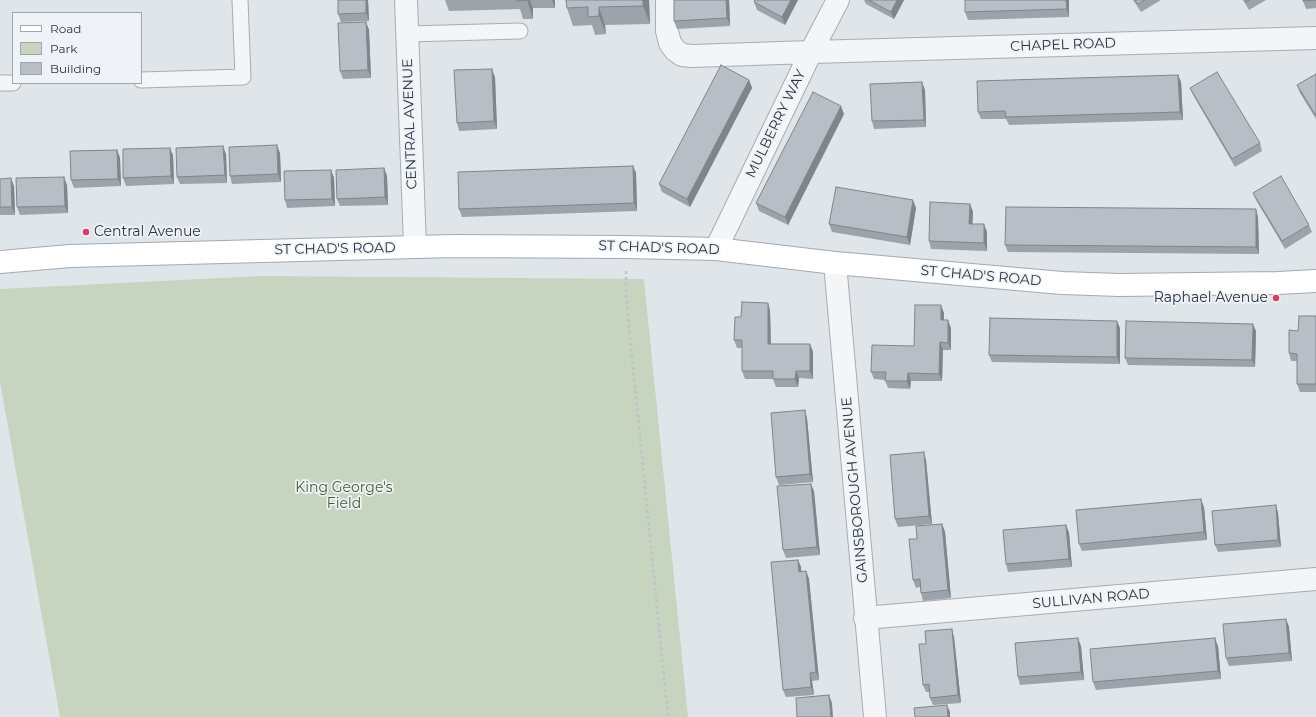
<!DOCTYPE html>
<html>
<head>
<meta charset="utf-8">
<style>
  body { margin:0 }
  #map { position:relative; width:1316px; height:717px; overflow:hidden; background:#e0e5e9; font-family:Montserrat,sans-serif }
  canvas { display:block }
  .legend { position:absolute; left:12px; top:12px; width:130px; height:72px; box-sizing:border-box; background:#eff3f7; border:1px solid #9fa7ae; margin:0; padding:5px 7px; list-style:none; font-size:12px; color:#283441 }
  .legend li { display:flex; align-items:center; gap:8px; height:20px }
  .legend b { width:20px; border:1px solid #9fa7ae }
</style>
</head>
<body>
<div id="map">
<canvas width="1316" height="717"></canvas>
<ul class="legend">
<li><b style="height:5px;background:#fff"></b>Road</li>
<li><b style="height:11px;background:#c7d4c0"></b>Park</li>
<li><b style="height:11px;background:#b7bec6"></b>Building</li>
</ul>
</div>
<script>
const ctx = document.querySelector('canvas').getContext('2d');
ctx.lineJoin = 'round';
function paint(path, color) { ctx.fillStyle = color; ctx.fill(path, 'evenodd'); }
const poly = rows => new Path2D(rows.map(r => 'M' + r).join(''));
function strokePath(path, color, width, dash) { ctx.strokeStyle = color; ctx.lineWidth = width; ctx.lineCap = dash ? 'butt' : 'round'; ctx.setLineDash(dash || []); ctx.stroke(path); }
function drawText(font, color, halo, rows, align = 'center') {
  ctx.font = font + ' Montserrat,sans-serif'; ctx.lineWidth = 3.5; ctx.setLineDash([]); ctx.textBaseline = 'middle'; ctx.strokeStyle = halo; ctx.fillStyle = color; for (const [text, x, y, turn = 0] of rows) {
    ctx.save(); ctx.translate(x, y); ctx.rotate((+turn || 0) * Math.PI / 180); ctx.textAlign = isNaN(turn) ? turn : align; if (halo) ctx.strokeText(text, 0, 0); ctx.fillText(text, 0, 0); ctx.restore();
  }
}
paint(poly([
  [261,276,644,279,688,717,60,717,0,382,0,289]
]), '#c7d4c0');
const service = poly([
  [407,34,520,31],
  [141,80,243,77,240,0],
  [0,83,13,83]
]);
const minor = poly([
  [406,0,415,247],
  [667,0,667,31,670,43,675,50,682,55,692,56,811,52,1316,38],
  [716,249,811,52,838,0],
  [835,263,875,717],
  [865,618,1316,579]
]);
const primary = poly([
  [0,262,70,256,454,246,626,247,716,249,835,263,1062,283,1119,285,1278,283,1316,281]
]);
strokePath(service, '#a5acb3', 17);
strokePath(minor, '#a5acb3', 24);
strokePath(primary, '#9faab6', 24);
strokePath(poly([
  [626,271,626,297,668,717]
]), '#bec3c8', 2.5, [3, 3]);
strokePath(service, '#f3f5f7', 15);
strokePath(minor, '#f3f5f7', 22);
strokePath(primary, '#fff', 22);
paint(poly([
  [338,0,368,0,369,21,341,22,338,14],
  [445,0,555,0,555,8,533,8,533,19,523,19,520,9,449,11],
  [566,0,649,0,650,24,605,25,606,34,595,35,592,25,573,26,567,8],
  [674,0,729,0,730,26,677,29,674,21],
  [755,0,798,0,785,25,757,10,754,2],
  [864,0,904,0,894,19,866,4],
  [1069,0,1069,17,968,20,965,12],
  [1133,0,1161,0,1141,12],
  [1243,0,1266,0,1249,10],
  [1316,0,1316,8,1306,9,1303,1],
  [366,22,369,30,371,78,343,79,340,71],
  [1316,74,1316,119,1300,93,1297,85],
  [1178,75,1181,82,1183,120,1009,125,1006,119,981,119,978,112],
  [495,77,497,129,459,131,457,123],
  [749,80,752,88,690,207,662,192,659,184],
  [1190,88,1260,143,1262,151,1235,167,1193,95],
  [925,90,926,127,874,129,872,121],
  [844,114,788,225,759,211,756,203],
  [117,150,120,158,121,186,74,188,71,180],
  [280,153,281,182,232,184,230,176],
  [226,154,227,183,180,184,177,177],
  [173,155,174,184,126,186,123,178],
  [633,166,636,173,637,211,462,217,459,209],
  [384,168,387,176,388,205,340,206,337,199],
  [331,170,334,178,335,206,287,208,285,200],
  [0,179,14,186,15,215,0,215],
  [67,185,68,213,20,215,17,207],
  [1253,193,1309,225,1312,232,1285,249,1256,200],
  [970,204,973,212,972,224,987,232,987,251,931,249,929,241],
  [916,208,910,245,832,232,829,224],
  [1258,217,1259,254,1008,252,1005,245],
  [768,303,770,311,771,344,810,344,813,352,813,379,799,378,798,387,776,387,773,379,745,379,742,371,742,348,737,348,734,340,741,317],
  [944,313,944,320,951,328,951,350,943,350,942,381,911,381,910,389,888,388,885,380,874,379,871,372,914,346],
  [1316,316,1316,392,1300,392,1297,384,1297,361,1291,361,1289,353,1298,331],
  [1120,328,1120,364,992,362,989,355],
  [1256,331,1255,367,1128,365,1125,358],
  [807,418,813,482,779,485,776,477],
  [926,460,932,524,898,527,895,519],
  [814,491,820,555,786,558,783,550],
  [1276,505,1278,513,1281,547,1218,552,1215,545],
  [1204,507,1207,540,1082,551,1079,544],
  [942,524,945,532,951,598,923,601,921,593,920,587,916,588,913,580,917,539],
  [1066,525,1069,533,1072,567,1008,572,1006,564],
  [798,560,801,567,801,572,806,571,809,579,819,680,812,681,814,695,786,697,783,690],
  [1286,619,1289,627,1292,661,1229,666,1226,658],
  [954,637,961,703,933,705,930,698,930,692,926,692,923,685,926,644],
  [1081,646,1084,680,1020,685,1018,677],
  [1218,646,1221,679,1096,690,1093,682]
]), '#9da3aa');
paint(poly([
  [366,0,368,0,369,21,366,13],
  [527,0,530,0,533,8,533,19],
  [552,0,555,0,555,8],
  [643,0,649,0,650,24,643,6],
  [726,0,729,0,730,26,727,18],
  [791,0,798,0,785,25,782,17],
  [897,0,904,0,894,19,891,12],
  [1066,0,1069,0,1069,17,1067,9],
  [599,7,605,25,606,34,599,16],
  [366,22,369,30,371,78,368,70],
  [492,69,495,77,497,129,494,121],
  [1178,75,1181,82,1183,120,1180,112],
  [749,80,752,88,690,207,687,199],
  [922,82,925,90,926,127,924,120],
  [841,106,844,114,788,225,785,217],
  [277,145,280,153,281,182,278,174],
  [223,146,226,154,227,183,225,175],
  [170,148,173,155,174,184,171,176],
  [117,150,120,158,121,186,118,179],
  [633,166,636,173,637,211,634,203],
  [384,168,387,176,388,205,385,197],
  [331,170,334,178,335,206,332,199],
  [64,177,67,185,68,213,65,206],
  [11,178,14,186,15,215,12,207],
  [913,200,916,208,910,245,907,237],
  [970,204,973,212,972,232,969,224],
  [1256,209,1258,217,1259,254,1256,247],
  [984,224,987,232,987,251,984,243],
  [768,303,770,311,771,352,768,344],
  [941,305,944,313,944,328,941,320],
  [948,320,951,328,951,350,948,343],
  [1117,321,1120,328,1120,364,1117,357],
  [1253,324,1256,331,1255,367,1252,360],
  [940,342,943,350,942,381,939,374],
  [810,344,813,352,813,379,810,371],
  [796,371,799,378,798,387,795,379],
  [908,373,911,381,910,389,907,381],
  [805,410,807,418,813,482,810,474],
  [924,452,926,460,932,524,929,516],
  [811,484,814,491,820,555,817,547],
  [1201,499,1204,507,1207,540,1204,532],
  [1276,505,1278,513,1281,547,1278,540],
  [942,524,945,532,951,598,948,590],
  [1066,525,1069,533,1072,567,1069,559],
  [798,560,801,567,802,580,799,572],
  [806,571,809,579,819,680,816,672],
  [1286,619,1289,627,1292,661,1289,653],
  [952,629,954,637,961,703,958,695],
  [1078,638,1081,646,1084,680,1081,672],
  [1215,638,1218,646,1221,679,1218,671],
  [810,673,812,681,814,695,811,687],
  [829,695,832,703,833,717,831,717],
  [947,705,950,712,950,717,948,717]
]), '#80858b');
const building = poly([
  [338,0,366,0,366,13,338,14,338,0],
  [517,0,527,0,517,1,517,0],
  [566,0,643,0,643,6,599,7,599,16,588,17,588,7,567,8,566,0],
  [674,0,726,0,727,18,674,21,674,0],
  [755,0,791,0,782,17,754,2,755,0],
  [869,0,897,0,891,12,869,0],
  [965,0,1066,0,1067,9,965,12,965,0],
  [1135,0,1145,0,1138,4,1135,0],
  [1245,0,1250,0,1246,2,1245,0],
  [1303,0,1316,0,1303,1,1303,0],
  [366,22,368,70,340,71,338,23,366,22],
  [721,65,749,80,687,199,659,184,721,65],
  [492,69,494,121,457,123,454,70,492,69],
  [1217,72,1260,143,1232,159,1190,88,1217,72],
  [1316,74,1316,116,1297,85,1316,74],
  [1178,75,1180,112,1006,117,1005,111,978,112,977,81,1178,75],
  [922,82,924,120,872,121,870,84,922,82],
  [813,92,841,106,785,217,756,203,813,92],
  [277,145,278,174,230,176,229,147,277,145],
  [223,146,225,175,177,177,176,148,223,146],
  [170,148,171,176,123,178,123,149,170,148],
  [117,150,118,179,71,180,70,151,117,150],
  [633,166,634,203,459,209,458,172,633,166],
  [384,168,385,197,337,199,336,170,384,168],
  [331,170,332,199,285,200,284,171,331,170],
  [1281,176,1309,225,1282,241,1253,193,1281,176],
  [64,177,65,206,17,207,16,178,64,177],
  [11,178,12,207,0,207,0,179,11,178],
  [836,187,913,200,907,237,829,224,836,187],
  [930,202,970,204,969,224,984,224,984,243,929,241,930,202],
  [1006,207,1256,209,1256,247,1005,245,1006,207],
  [742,302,768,303,768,344,810,344,810,371,796,371,795,379,773,379,773,371,742,371,742,340,734,340,735,317,741,317,742,302],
  [915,305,941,305,941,320,948,320,948,343,940,342,939,374,908,373,907,381,885,381,886,372,871,372,872,345,914,346,915,305],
  [1299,316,1316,316,1316,384,1297,384,1297,354,1289,353,1289,330,1298,331,1299,316],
  [990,318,1117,321,1117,357,989,355,990,318],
  [1126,321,1253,324,1252,360,1125,358,1126,321],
  [805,410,810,474,776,477,771,413,805,410],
  [924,452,929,516,895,519,890,455,924,452],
  [811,484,817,547,783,550,777,486,811,484],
  [1201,499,1204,532,1079,544,1076,510,1201,499],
  [1276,505,1278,540,1215,545,1212,511,1276,505],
  [942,524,948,590,921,593,920,579,913,580,909,539,917,539,916,526,942,524],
  [1066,525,1069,559,1006,564,1003,530,1066,525],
  [798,560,799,572,806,571,816,672,810,673,811,687,783,690,771,562,798,560],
  [1286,619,1289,653,1226,658,1223,624,1286,619],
  [952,629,958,695,930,698,929,684,923,685,919,644,926,644,925,631,952,629],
  [1078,638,1081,672,1018,677,1015,643,1078,638],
  [1215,638,1218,671,1093,682,1090,649,1215,638],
  [829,695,831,717,797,717,796,698,829,695],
  [947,705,948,717,915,717,914,708,947,705]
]);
paint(building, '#b7bec6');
strokePath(building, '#80858b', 1);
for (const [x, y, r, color] of [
  [86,232,4,"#d34065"],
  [1276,298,4,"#d34065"]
]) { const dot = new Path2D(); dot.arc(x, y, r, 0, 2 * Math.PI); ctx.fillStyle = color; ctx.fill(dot); strokePath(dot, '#eff3f7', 1.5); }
drawText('14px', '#283441', '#eff3f7', [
  ["CHAPEL ROAD",1063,45,-2],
  ["CENTRAL AVENUE",410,124,-92],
  ["MULBERRY WAY",776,124,-64],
  ["ST CHAD'S ROAD",659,248,2],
  ["ST CHAD'S ROAD",335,249,-1],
  ["ST CHAD'S ROAD",981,276,5],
  ["GAINSBOROUGH AVENUE",855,490,-95],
  ["SULLIVAN ROAD",1091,599,-5]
]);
drawText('14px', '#283441', '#eff3f7', [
  ["Central Avenue",94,232],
  ["Raphael Avenue",1268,298,"right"]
], 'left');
drawText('14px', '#405e34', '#eff3f7', [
  ["King George's",344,488],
  ["Field",344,504]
]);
</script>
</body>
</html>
